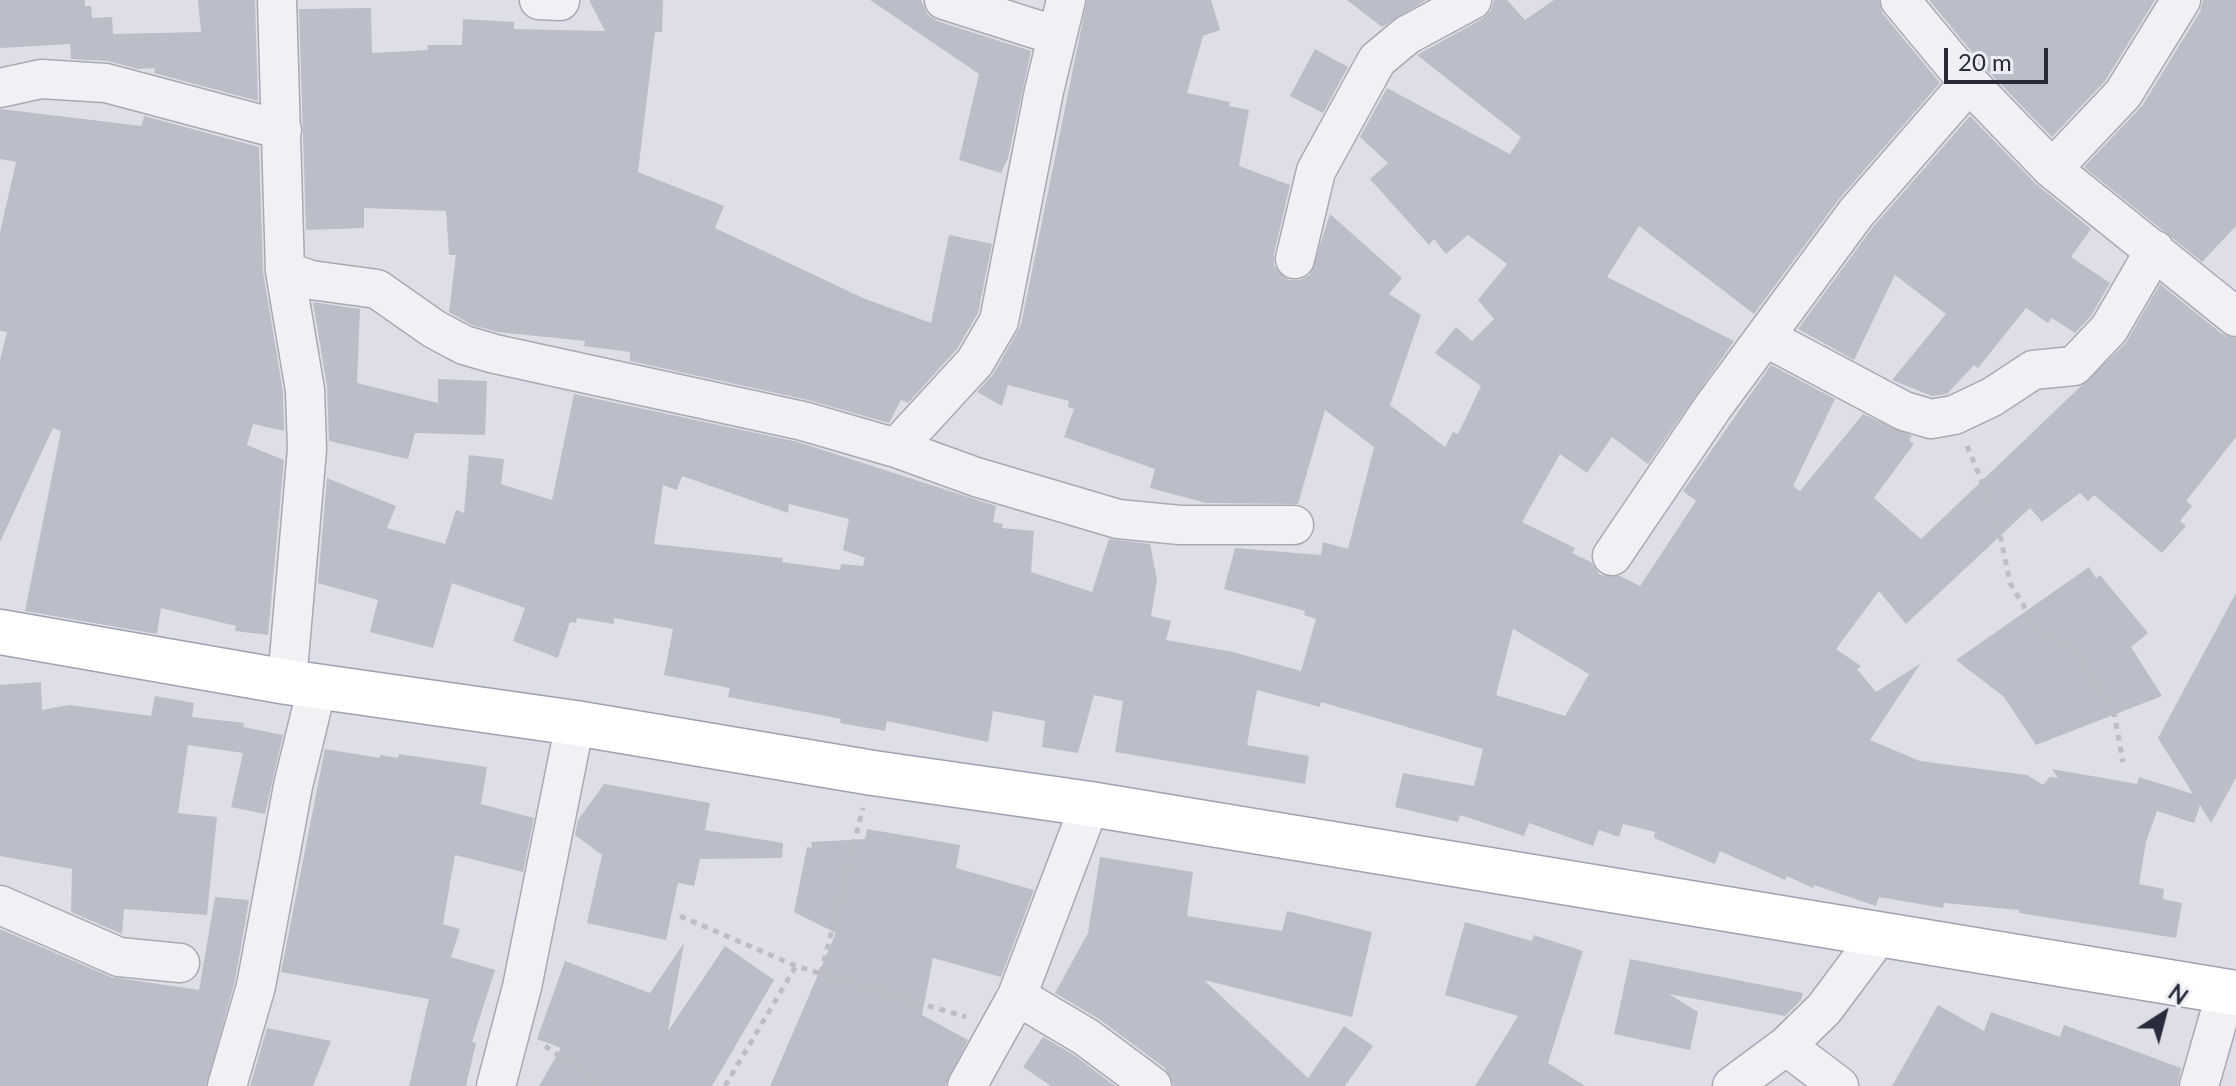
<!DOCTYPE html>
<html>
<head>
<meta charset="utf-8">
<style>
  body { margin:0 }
  #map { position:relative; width:2236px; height:1086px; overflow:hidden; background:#dedfe6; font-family:Lato,sans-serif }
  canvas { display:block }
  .north { position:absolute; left:2124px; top:974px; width:80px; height:80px; -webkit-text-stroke:6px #edeef4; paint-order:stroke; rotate:36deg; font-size:22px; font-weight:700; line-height:32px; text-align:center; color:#292b3b }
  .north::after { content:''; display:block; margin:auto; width:28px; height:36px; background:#292b3b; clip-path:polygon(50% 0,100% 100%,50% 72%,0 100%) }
  .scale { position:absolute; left:1944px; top:48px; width:104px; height:36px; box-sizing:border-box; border:4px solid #292b3b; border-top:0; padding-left:10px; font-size:24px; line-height:28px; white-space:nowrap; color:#292b3b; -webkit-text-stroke:6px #edeef4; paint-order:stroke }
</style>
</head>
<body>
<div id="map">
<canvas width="2236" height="1086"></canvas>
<div class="north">N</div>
<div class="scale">20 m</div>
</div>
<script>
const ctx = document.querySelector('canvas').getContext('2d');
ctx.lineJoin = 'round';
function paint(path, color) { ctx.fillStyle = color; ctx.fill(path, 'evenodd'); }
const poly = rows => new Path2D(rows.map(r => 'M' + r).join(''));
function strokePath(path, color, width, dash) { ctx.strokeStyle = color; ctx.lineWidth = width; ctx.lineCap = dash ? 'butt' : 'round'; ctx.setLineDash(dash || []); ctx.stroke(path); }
paint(poly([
  [0,0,85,0,85,6,91,6,92,18,112,17,113,34,201,32,198,0,255,0,258,101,154,73,155,68,138,69,108,61,71,59,70,44,0,48],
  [589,0,663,0,662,32,655,32,638,172,724,206,715,228,863,298,931,323,949,235,992,244,978,313,957,349,908,403,901,400,889,423,808,400,630,361,630,352,584,346,585,341,498,332,472,325,449,312,456,255,449,255,446,211,364,208,364,228,306,230,299,9,371,8,372,53,428,50,427,45,462,45,463,19,514,22,514,29,605,31],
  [870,0,921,0,927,14,937,21,1031,51,1008,158,1001,173,959,160,979,74],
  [1087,0,1211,0,1220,30,1203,36,1187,93,1230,102,1229,106,1249,110,1239,166,1290,185,1274,254,1274,266,1289,280,1300,280,1310,275,1330,214,1402,278,1389,294,1421,315,1390,405,1445,447,1453,432,1458,434,1481,386,1435,353,1456,327,1472,341,1494,319,1478,300,1507,264,1468,235,1446,254,1434,239,1429,245,1370,179,1388,163,1360,137,1387,88,1510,154,1521,137,1417,55,1482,19,1491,11,1494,0,1507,0,1525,20,1554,0,1879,0,1883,14,1940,83,1839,199,1754,314,1639,226,1607,277,1734,341,1648,464,1612,437,1587,473,1560,454,1522,522,1575,548,1572,553,1591,562,1600,575,1620,576,1640,586,1696,501,1683,491,1771,365,1835,399,1793,486,1800,491,1863,414,1912,436,1909,440,1914,444,1874,498,1921,539,2125,344,2160,284,2222,334,2236,338,2236,437,2186,501,2192,506,2180,521,2186,526,2162,553,2094,495,2088,501,2080,493,2042,522,2030,508,1906,624,1879,591,1836,649,1861,666,1857,669,1876,692,1921,663,1870,740,1920,761,2027,775,2043,785,2050,777,2058,778,2052,769,2137,784,2139,777,2193,794,2158,738,2236,593,2236,778,2211,823,2200,805,2194,823,2157,811,2146,842,2139,884,2164,889,2163,899,2182,903,2176,938,2019,913,2019,910,1944,903,1943,908,1879,897,1876,906,1814,885,1813,888,1787,876,1785,880,1720,851,1715,864,1654,838,1655,832,1623,824,1619,837,1599,830,1593,846,1529,823,1524,836,1460,815,1458,822,1395,807,1403,773,1474,786,1483,749,1321,702,1320,707,1257,690,1247,745,1309,756,1305,784,1115,752,1123,701,1094,695,1078,753,1042,747,1045,721,993,711,988,742,887,721,885,731,840,723,841,719,728,697,730,688,664,675,673,629,614,618,614,624,577,618,576,623,570,622,558,658,513,641,525,608,452,583,433,648,370,632,378,600,318,583,327,478,396,506,387,528,445,544,456,510,464,513,469,455,504,459,501,484,552,500,574,394,798,442,996,506,993,522,1003,524,1002,528,1034,531,1031,572,1092,592,1109,539,1150,544,1157,580,1151,616,1171,621,1166,640,1233,652,1301,671,1316,619,1304,615,1305,611,1224,589,1235,548,1321,555,1323,542,1348,549,1374,447,1325,410,1298,504,1206,503,1150,488,1155,469,1064,437,1074,409,1068,407,1069,401,1008,385,1002,406,977,392,994,373,1021,325],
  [682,476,788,513,789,504,849,519,843,550,865,558,863,566,841,564,840,570,782,562,783,558,654,544,663,485,677,490],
  [1513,629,1589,674,1565,716,1496,695],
  [1347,0,1426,0,1382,27],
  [1929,0,2155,0,2105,81,2052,137,1985,68],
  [2203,0,2236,0,2236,226,2202,262,2084,167,2142,106,2200,12],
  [1315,49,1348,67,1323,113,1290,96],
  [0,109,142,126,144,116,259,147,263,272,283,392,284,431,253,424,247,445,284,460,268,635,235,631,236,626,161,608,157,634,25,611,61,431,53,428,0,542,0,360,7,332,0,331,0,232,16,162,0,159],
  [1970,116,2036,184,2091,229,2071,257,2110,283,2091,316,2075,333,2052,318,2048,323,2026,308,1978,368,1974,365,1947,394,1932,396,1892,380,1946,314,1895,275,1854,360,1798,329,1873,227],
  [313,302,360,309,357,383,438,403,438,379,487,381,485,435,415,433,408,459,329,441,327,386],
  [2089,567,2096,578,2100,575,2148,633,2131,647,2162,696,2036,745,2004,697,1956,660],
  [41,682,42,710,69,705,151,716,155,696,194,703,192,717,244,723,243,727,283,735,265,814,231,807,243,753,188,745,178,813,217,817,207,915,124,909,122,934,71,912,72,869,0,856,0,685],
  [325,749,380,758,380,755,398,758,399,754,487,767,481,804,534,818,523,872,455,855,443,924,460,929,451,957,495,970,472,1042,476,1043,466,1086,409,1086,429,999,281,972],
  [604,784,710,803,705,830,783,843,782,858,700,859,694,886,678,883,666,940,587,923,602,855,575,835,578,820],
  [867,829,960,845,956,868,1034,890,1001,977,933,958,922,1015,968,1040,945,1086,770,1086,836,933,794,912,807,847,812,848,811,842,865,839],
  [1100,857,1193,872,1187,916,1282,931,1287,911,1372,932,1352,1017,1204,980,1308,1078,1344,1026,1373,1046,1345,1086,1174,1086,1165,1068,1099,1019,1055,993,1088,933],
  [215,897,249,900,235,981,206,1086,0,1086,0,929,111,977,199,990],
  [1465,922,1532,941,1534,935,1583,951,1548,1063,1585,1086,1475,1086,1518,1016,1445,995],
  [684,943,668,1031,725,946,774,980,712,1086,539,1086,561,1048,537,1039,565,961,650,993],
  [1630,959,1803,993,1801,1000,1785,1016,1669,994,1698,1012,1690,1050,1614,1034],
  [1938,1005,1984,1031,1991,1012,2060,1037,2064,1025,2181,1068,2178,1086,1892,1086],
  [267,1028,331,1041,313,1086,250,1086],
  [1043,1037,1074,1055,1115,1086,1051,1086,1023,1067]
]), '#bbbdc8');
const street = poly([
  [277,0,285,271,305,390,307,449,287,682],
  [539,0,560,1],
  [944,0,1057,36],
  [1900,0,1969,83,2052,169,2236,317],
  [0,88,41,79,106,83,282,130],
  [2052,169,2123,94,2181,0],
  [1295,259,1316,171,1377,60,1407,35,1472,0],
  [285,271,311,280,377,289,434,329,464,345,495,354,803,421,896,448,975,362,999,321,1044,91,1066,0],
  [1765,337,1904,411,1931,419,1954,415,1992,397,2033,370,2074,366,2109,329,2155,250],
  [896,448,976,477,1118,519,1180,525,1294,525],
  [1612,556,1713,407,1856,213,1969,83],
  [0,905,119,957,180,963],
  [1017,996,1086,1037,1152,1086],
  [1786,1046,1839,1086],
  [227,1086,256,986,293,786,317,687],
  [496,1086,522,987,575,723],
  [967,1086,1017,996,1090,804],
  [1732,1086,1786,1046,1824,1009,1880,934],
  [2199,1086,2226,992]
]);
const primary = poly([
  [0,632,287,682,575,723,873,773,1090,804,2236,993]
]);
strokePath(street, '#a8a9b3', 41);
strokePath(primary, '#9ea1b0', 47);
strokePath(poly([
  [1967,446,1996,515,2010,583,2035,625,2074,653,2113,707,2123,762],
  [680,916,796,966,966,1017],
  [821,973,863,808],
  [545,1046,603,1086],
  [725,1086,796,966]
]), '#bcbdc5', 5, [6, 6]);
strokePath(street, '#f0f0f5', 38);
strokePath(primary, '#fff', 44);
</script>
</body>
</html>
